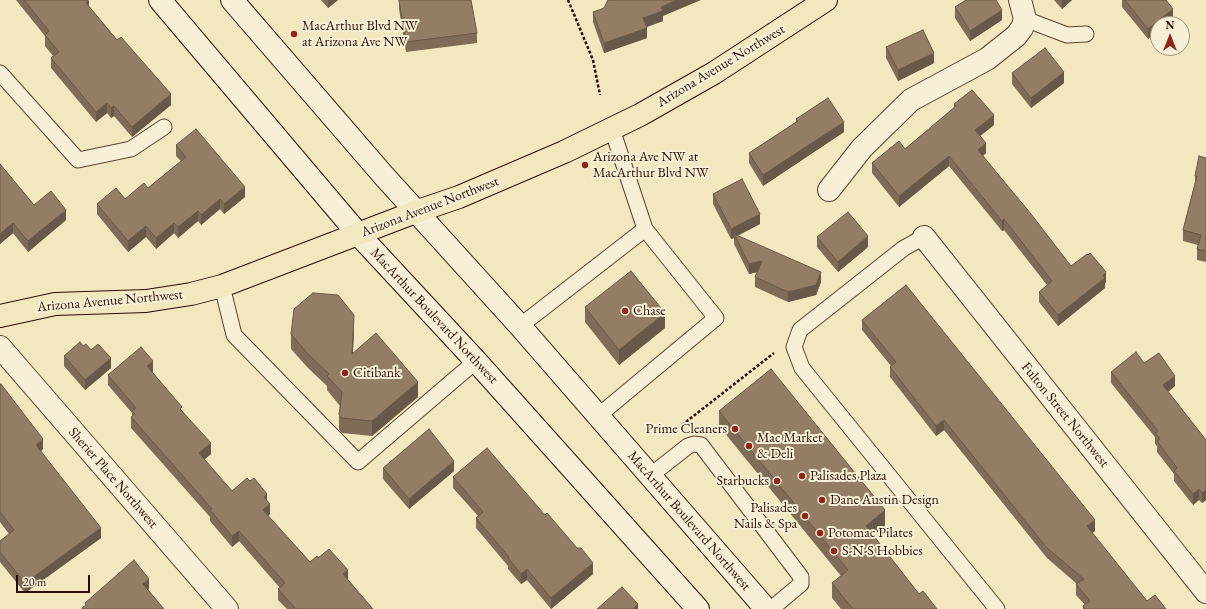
<!DOCTYPE html>
<html>
<head>
<meta charset="utf-8">
<style>
  body { margin:0 }
  #map { position:relative; width:1206px; height:609px; overflow:hidden; background:#f3e7c0; font-family:"EB Garamond",serif }
  canvas { display:block }
  .north { position:absolute; left:1150px; top:16px; width:40px; height:40px; box-sizing:border-box; background:#f7efd6; border:1px solid #a69481; border-radius:50%; rotate:0deg; font-size:11px; font-weight:700; line-height:16px; text-align:center; color:#2c0c02 }
  .north::after { content:''; display:block; margin:auto; width:14px; height:18px; background:#8f2418; clip-path:polygon(50% 0,100% 100%,50% 72%,0 100%) }
  .scale { position:absolute; left:16px; top:575px; width:74px; height:18px; box-sizing:border-box; border:2px solid #2c0c02; border-top:0; padding-left:5px; font-size:12px; line-height:14px; white-space:nowrap; color:#2c0c02; -webkit-text-stroke:3px #f7efd6; paint-order:stroke }
</style>
</head>
<body>
<div id="map">
<canvas width="1206" height="609"></canvas>
<div class="north">N</div>
<div class="scale">20 m</div>
</div>
<script>
const ctx = document.querySelector('canvas').getContext('2d');
ctx.lineJoin = 'round';
const poly = rows => new Path2D(rows.map(r => 'M' + r).join(''));
function strokePath(path, color, width, dash) { ctx.strokeStyle = color; ctx.lineWidth = width; ctx.lineCap = dash ? 'butt' : 'round'; ctx.setLineDash(dash || []); ctx.stroke(path); }
function paint(path, color) { ctx.fillStyle = color; ctx.fill(path, 'evenodd'); }
function drawText(font, color, halo, rows, align = 'center') {
  ctx.font = font + ' "EB Garamond",serif'; ctx.lineWidth = 4; ctx.setLineDash([]); ctx.textBaseline = 'middle'; ctx.strokeStyle = halo; ctx.fillStyle = color; for (const [text, x, y, turn = 0] of rows) {
    ctx.save(); ctx.translate(x, y); ctx.rotate((+turn || 0) * Math.PI / 180); ctx.textAlign = isNaN(turn) ? turn : align; if (halo) ctx.strokeText(text, 0, 0); ctx.fillText(text, 0, 0); ctx.restore();
  }
}
const service = poly([
  [1025,19,1067,35,1086,34],
  [0,73,78,160,131,149,164,127],
  [924,237,904,248,800,330,794,347,802,368,997,609],
  [222,286,234,335,358,462,476,361],
  [520,326,645,229],
  [598,416,716,318,645,229,612,129],
  [650,476,688,446,694,444,701,445,801,577,801,584,771,609]
]);
const minor = poly([
  [829,190,862,148,911,100,987,59,1016,36,1022,28,1025,19,1020,0],
  [924,237,1206,592],
  [0,347,227,609]
]);
const secondary = poly([
  [160,0,359,235,476,361,698,609],
  [232,0,384,176,520,326,766,609]
]);
const primary = poly([
  [0,316,55,304,146,301,191,294,222,286,418,211,459,197,564,152,640,115,714,73,826,0]
]);
strokePath(service, '#5e4332', 17);
strokePath(minor, '#5e4332', 24);
strokePath(secondary, '#2c0c02', 24);
strokePath(primary, '#2c0c02', 24);
strokePath(poly([
  [568,0,593,60,600,95],
  [682,425,774,353]
]), '#2c0c02', 2.5, [3, 2]);
strokePath(service, '#f7efd6', 15);
strokePath(minor, '#f7efd6', 22);
strokePath(secondary, '#f7efd6', 22);
strokePath(primary, '#f3e7c0', 22);
paint(poly([
  [16,0,88,0,89,6,171,105,132,137,114,116,111,118,107,113,96,122,51,68,51,58,53,56,45,46,45,36],
  [321,0,338,0,328,8],
  [399,0,477,33,477,43,406,52,399,9],
  [1054,0,1072,0,1062,9],
  [1122,0,1166,0,1173,19,1158,24,1158,31,1148,39,1122,7],
  [955,7,1002,20,970,41,955,18],
  [593,12,663,16,663,21,647,27,647,38,604,53,593,22],
  [886,47,934,63,898,81,886,58],
  [1012,73,1064,83,1031,108,1012,84],
  [954,104,994,125,980,136,986,153,983,156,1071,266,1106,283,1105,283,1105,288,1058,326,1039,302,1039,292,1047,285,1004,230,1002,231,949,166,899,207,872,173,872,163,905,149,954,108],
  [796,119,844,132,763,186,749,163,749,153,796,122],
  [176,145,245,197,224,214,220,209,201,225,198,221,178,238,174,233,156,249,146,237,128,252,97,214,97,204,125,199,148,188,181,161,176,156],
  [1206,158,1206,262,1197,260,1197,249,1198,245,1183,241,1183,230,1195,183,1195,176],
  [0,164,34,205,66,220,28,252,13,233,0,244],
  [713,194,760,224,737,236,821,282,816,295,788,302,755,287,755,277,757,272,749,274,734,244,734,238,731,239,713,204],
  [817,237,868,247,838,272,817,247],
  [585,307,665,328,619,365,585,322],
  [862,320,1095,531,1092,533,1147,601,1166,609,1083,609,1083,606,1085,605,1076,595,1076,584,1077,584,1047,558,944,430,936,436,890,377,890,367,891,366,862,330],
  [354,330,353,353,418,397,372,436,342,433,339,430,339,415,340,406,327,390,327,386,308,368,291,349,291,334],
  [83,346,91,350,111,368,85,390,64,366,64,356],
  [1144,363,1175,386,1168,392,1206,440,1206,500,1202,503,1199,500,1193,505,1174,481,1174,474,1157,452,1157,446,1155,444,1155,437,1111,383,1111,372],
  [152,372,182,411,211,454,204,459,232,491,267,501,270,514,268,516,310,562,318,558,348,580,373,609,287,609,278,600,278,589,280,588,239,541,232,547,210,521,210,517,131,428,131,417,132,416,132,413,108,385,108,375,153,372],
  [0,385,43,449,41,451,101,538,25,593,0,562,0,541,9,534,0,522],
  [719,411,885,526,873,535,919,594,937,609,841,609,832,598,832,583,841,576,719,426],
  [383,468,454,471,409,509,383,479],
  [453,477,593,574,551,609,527,580,521,584,508,569,508,566,476,528,476,518,478,516,453,488]
]), '#7e6c57');
paint(poly([
  [89,0,89,11,86,3],
  [328,0,338,0,328,8],
  [677,0,701,0,663,16,663,21,643,28,643,18,663,6],
  [1062,0,1072,0,1062,9],
  [1173,9,1173,19,1166,24,1158,24,1158,31,1148,39,1148,29],
  [1002,10,1002,20,970,41,970,31],
  [647,28,647,38,604,53,604,43],
  [934,53,934,63,898,81,898,70],
  [1064,72,1064,83,1031,108,1031,98],
  [171,94,171,105,132,137,132,127],
  [107,103,107,113,96,122,96,112],
  [114,106,114,116,111,118,111,108],
  [994,115,994,125,975,140,975,130],
  [844,122,844,132,763,186,763,175],
  [986,143,986,153,978,160,978,150],
  [949,156,949,166,899,207,899,196],
  [245,187,245,197,224,214,224,204],
  [220,199,220,209,201,225,201,215],
  [66,210,66,220,28,252,28,241],
  [198,211,198,221,178,238,178,227],
  [760,214,760,224,735,237,734,234,734,238,731,239,731,229],
  [1004,219,1004,230,1002,231,1002,221],
  [13,223,13,233,0,244,0,234],
  [174,223,174,233,156,249,156,238],
  [146,226,146,237,128,252,128,241],
  [868,236,868,247,838,272,838,262],
  [762,261,762,271,749,274,749,264],
  [821,272,821,282,816,295,788,302,788,292],
  [1106,272,1106,283,1105,283,1105,288,1058,326,1058,315],
  [665,313,665,328,619,365,619,350],
  [354,315,354,330,352,369,352,354],
  [111,358,111,368,85,390,85,380],
  [153,361,153,372,147,377,147,366],
  [1175,376,1175,386,1163,396,1163,385],
  [418,382,418,397,372,436,372,421],
  [944,420,944,430,936,436,936,426],
  [43,439,43,449,36,455,36,445],
  [211,443,211,454,199,464,199,453],
  [454,461,454,471,409,509,409,499],
  [1199,489,1199,500,1193,505,1193,494],
  [1206,490,1206,500,1202,503,1202,493],
  [267,494,267,504,264,497],
  [270,504,270,514,263,520,263,510],
  [885,510,885,526,866,541,866,526],
  [1095,520,1095,531,1087,537,1087,526],
  [101,528,101,538,25,593,25,583],
  [239,531,239,541,232,547,232,536],
  [593,563,593,574,551,609,551,598],
  [527,569,527,580,521,584,521,574],
  [348,570,348,581,343,574],
  [149,579,149,589,143,595,143,584],
  [638,604,638,609,634,609,634,608]
]), '#675847');
const building = poly([
  [24,0,88,0,86,3,117,40,121,37,171,94,132,127,114,106,111,108,107,103,96,112,51,58,59,52,45,35,49,31,24,0],
  [399,0,471,0,477,33,406,42,399,0],
  [608,0,677,0,661,7,663,11,643,18,647,28,604,43,593,12,604,8,608,0],
  [966,0,996,0,1002,10,970,31,955,7,966,0],
  [1125,0,1166,0,1173,9,1148,29,1125,0],
  [923,30,934,53,898,70,886,47,923,30],
  [1045,48,1064,72,1031,98,1012,73,1045,48],
  [972,90,994,115,975,130,986,143,978,150,1031,214,1071,266,1087,254,1088,255,1090,253,1106,272,1103,275,1105,278,1058,315,1039,292,1052,281,1004,219,1002,221,949,156,899,196,872,163,899,141,905,149,956,106,954,104,972,90],
  [828,98,844,122,763,175,749,153,798,121,796,119,828,98],
  [196,129,245,187,224,204,220,199,201,215,198,211,178,227,174,223,156,238,146,226,128,241,97,204,116,188,125,199,144,183,148,188,186,157,176,145,196,129],
  [1199,156,1206,158,1206,251,1197,249,1201,235,1183,230,1197,176,1195,176,1199,156],
  [0,164,34,205,51,191,66,210,28,241,13,223,0,234,0,164],
  [742,179,760,214,731,229,713,194,742,179],
  [848,212,868,236,838,262,817,237,848,212],
  [734,234,821,272,816,285,788,292,755,277,762,261,749,264,734,234],
  [631,271,665,313,619,350,585,307,631,271],
  [906,285,1095,520,1087,526,1147,601,1155,595,1166,609,1085,609,1083,606,1090,601,1076,584,1084,579,1047,548,944,420,936,426,890,367,896,362,862,320,906,285],
  [313,293,338,295,354,315,352,354,376,333,418,382,372,421,342,418,339,415,342,392,327,376,329,374,308,354,291,334,294,309,313,293],
  [80,342,83,346,86,344,91,350,98,344,111,358,85,380,64,356,80,342],
  [141,347,153,361,147,366,182,407,180,409,211,443,199,453,232,491,247,478,250,481,254,478,267,494,264,497,270,504,263,510,310,562,317,556,318,558,329,549,348,570,343,574,373,609,296,609,278,589,285,583,239,531,232,536,210,510,212,509,131,417,135,414,132,411,136,408,108,375,141,347],
  [1136,352,1144,363,1159,353,1175,376,1163,385,1206,440,1206,490,1202,493,1199,489,1193,494,1174,471,1177,468,1157,441,1160,439,1155,433,1158,431,1111,372,1136,352],
  [771,369,885,510,866,526,919,594,923,591,937,609,853,609,832,583,848,570,719,411,771,369],
  [1,384,43,439,36,445,101,528,25,583,0,552,0,541,14,530,0,512,0,385,1,384],
  [429,429,454,461,409,499,383,468,429,429],
  [487,448,545,515,547,513,577,548,581,548,593,563,551,598,527,569,521,574,508,558,509,557,476,518,483,512,453,477,487,448],
  [134,560,149,579,143,584,164,609,82,609,82,608,86,605,85,603,134,560],
  [622,587,638,604,634,608,635,609,597,609,622,587]
]);
paint(building, '#937e65');
strokePath(building, '#675847', 1);
for (const [x, y, r, color] of [
  [294,34,4,"#8f2418"],
  [585,165,4,"#8f2418"],
  [625,311,4,"#8f2418"],
  [345,373,4,"#8f2418"],
  [735,429,4,"#8f2418"],
  [749,446,4,"#8f2418"],
  [802,476,4,"#8f2418"],
  [777,481,4,"#8f2418"],
  [822,500,4,"#8f2418"],
  [805,516,4,"#8f2418"],
  [820,533,4,"#8f2418"],
  [834,551,4,"#8f2418"]
]) { const dot = new Path2D(); dot.arc(x, y, r, 0, 2 * Math.PI); ctx.fillStyle = color; ctx.fill(dot); strokePath(dot, '#f7efd6', 1.5); }
drawText('14px', '#2c0c02', '#f7efd6', [
  ["MacArthur Blvd NW",302,26],
  ["at Arizona Ave NW",302,42],
  ["Arizona Ave NW at",593,157],
  ["MacArthur Blvd NW",593,173],
  ["Chase",633,311],
  ["Citibank",353,373],
  ["Prime Cleaners",727,429,"right"],
  ["Mac Market",757,438],
  ["& Deli",757,454],
  ["Palisades Plaza",810,476],
  ["Starbucks",769,481,"right"],
  ["Dane Austin Design",830,500],
  ["Palisades",797,508,"right"],
  ["Nails & Spa",797,524,"right"],
  ["Potomac Pilates",828,533],
  ["S-N-S Hobbies",842,551]
], 'left');
drawText('14px', '#2c0c02', '#f7efd6', [
  ["Arizona Avenue Northwest",721,66,-31],
  ["Arizona Avenue Northwest",430,207,-21],
  ["Arizona Avenue Northwest",110,301,-5],
  ["MacArthur Boulevard Northwest",434,316,47],
  ["Fulton Street Northwest",1065,415,51],
  ["Sherier Place Northwest",113,478,49],
  ["MacArthur Boulevard Northwest",689,521,49]
]);
</script>
</body>
</html>
